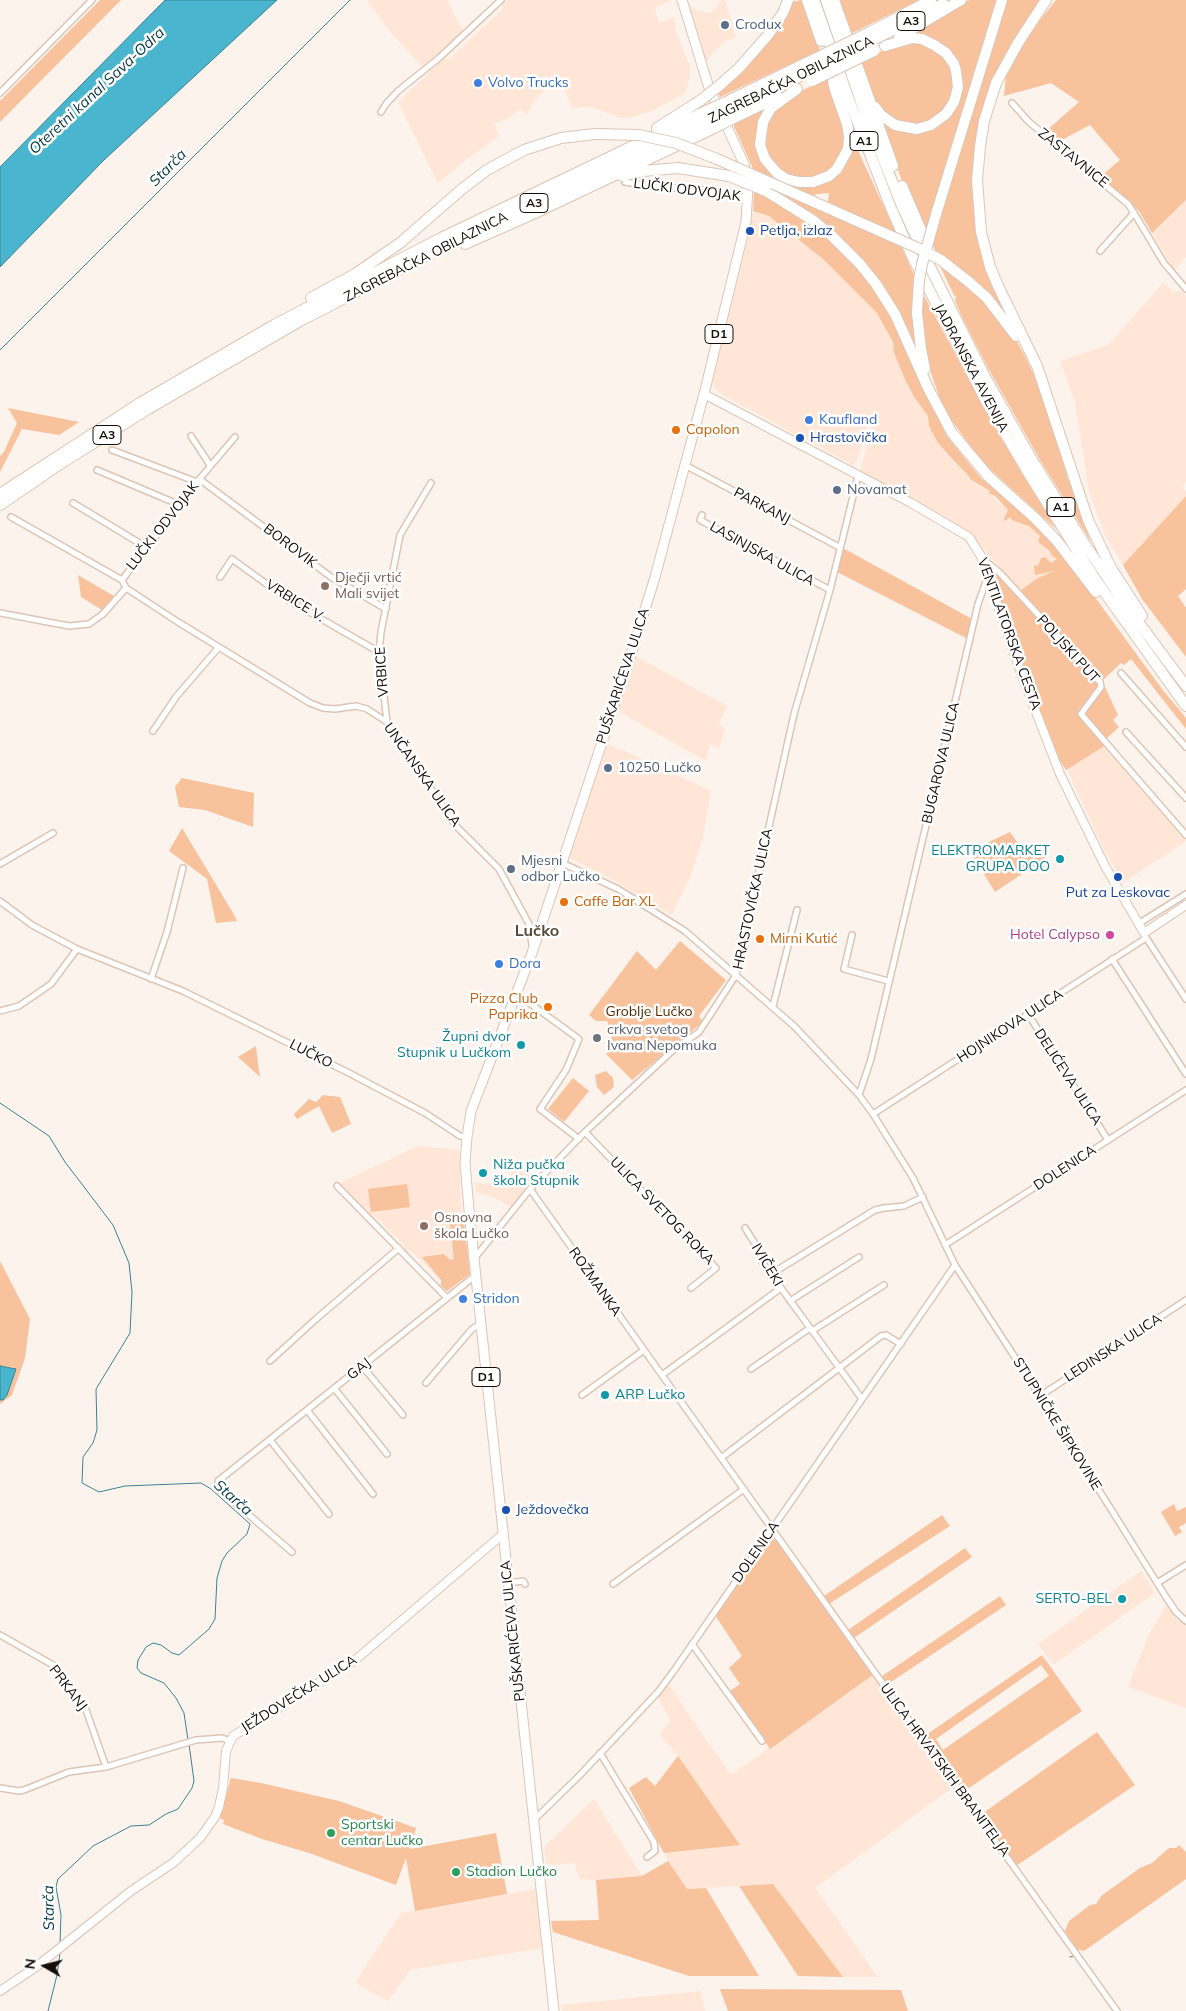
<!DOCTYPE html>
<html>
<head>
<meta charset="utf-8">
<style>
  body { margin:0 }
  #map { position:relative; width:1186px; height:2011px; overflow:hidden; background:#fdf3ed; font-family:Mulish,sans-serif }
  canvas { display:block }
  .north { position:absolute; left:20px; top:1941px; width:50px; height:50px; -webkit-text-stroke:4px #fff; paint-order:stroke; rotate:278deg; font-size:14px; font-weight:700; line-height:20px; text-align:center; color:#140d08 }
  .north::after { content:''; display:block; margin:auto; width:18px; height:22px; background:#140d08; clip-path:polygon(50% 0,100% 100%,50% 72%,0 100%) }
</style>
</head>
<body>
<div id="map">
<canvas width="1186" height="2011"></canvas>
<div class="north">N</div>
</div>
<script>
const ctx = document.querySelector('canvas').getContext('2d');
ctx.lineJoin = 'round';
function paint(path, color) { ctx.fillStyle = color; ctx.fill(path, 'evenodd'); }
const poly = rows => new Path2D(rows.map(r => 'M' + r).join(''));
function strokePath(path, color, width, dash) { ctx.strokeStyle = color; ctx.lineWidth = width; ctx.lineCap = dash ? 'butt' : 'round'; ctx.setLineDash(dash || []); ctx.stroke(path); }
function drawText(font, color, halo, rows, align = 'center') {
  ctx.font = font + ' Mulish,sans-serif'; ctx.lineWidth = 5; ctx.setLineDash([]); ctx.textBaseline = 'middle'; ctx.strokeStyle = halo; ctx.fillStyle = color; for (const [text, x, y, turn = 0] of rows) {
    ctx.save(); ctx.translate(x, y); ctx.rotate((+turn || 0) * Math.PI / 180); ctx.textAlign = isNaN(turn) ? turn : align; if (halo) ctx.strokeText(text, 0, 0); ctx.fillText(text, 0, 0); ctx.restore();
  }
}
paint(poly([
  [369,0,447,0,463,31,422,67,387,28,368,1],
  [507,0,671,0,655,8,659,23,674,17,675,20,676,31,690,67,690,76,685,93,652,111,628,118,620,118,590,107,572,108,559,76,535,100,526,115,521,109,509,118,494,124,499,136,466,160,438,183,398,102,443,59,449,59,503,9,503,4],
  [722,0,725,0,736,37,726,41,713,52,705,64,687,1,695,10,711,13],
  [1186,200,1186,257,1174,271,1152,233],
  [753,211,769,216,824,260,877,313,894,344,904,377,914,397,928,416,928,422,938,443,954,462,979,486,990,491,997,501,1033,529,1068,569,1036,579,1020,591,971,535,859,474,872,427,868,424,857,460,853,465,719,393,712,383,748,237],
  [1163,283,1174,292,1180,291,1186,296,1186,482,1182,487,1186,491,1186,496,1123,565,1105,535,1089,492,1075,403,1060,361,1108,345],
  [635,656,728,706,718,724,725,728,719,749,710,744,706,761,618,711],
  [607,743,711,791,702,841,690,878,672,914,646,901,621,884,568,857],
  [1106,745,1186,838,1186,841,1123,883,1102,846,1067,769],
  [418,1146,459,1150,461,1207,466,1233,470,1273,469,1275,448,1291,441,1286,441,1280,416,1256,410,1250,407,1253,404,1251,404,1245,375,1216,371,1218,338,1184],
  [510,1165,534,1177,511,1207,495,1198,476,1192,475,1183,502,1184,505,1178,511,1177],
  [1141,1571,1155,1593,1053,1665,1038,1644],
  [1167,1604,1176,1619,1186,1625,1186,1708,1128,1687,1148,1636],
  [874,1674,952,1788,815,1888,878,1977,843,1977,773,1884,687,1889,668,1861,664,1853,740,1845,678,1756,659,1734,671,1720,657,1697,669,1684,693,1721,731,1775],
  [594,1799,642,1876,596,1880,579,1879,575,1863,547,1865,544,1847],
  [537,1889,542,1948,410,1970,388,2001,355,1983,401,1913],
  [701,1991,705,2011,562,2011,561,2005]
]), '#ffe6d6');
paint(poly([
  [100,0,121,0,0,122,0,101],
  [801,0,820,50,720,97,718,92,792,2],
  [839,0,919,0,850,34],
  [969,0,999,0,924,235,908,199,881,120,902,129,948,116,958,67,911,35],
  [1005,0,1043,0,993,86,974,199,1009,319,996,303,931,248],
  [1056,0,1186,0,1186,200,1152,233,1139,211,1100,177,1120,160,1090,125,1060,141,1046,131,1079,102,1051,83,1004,96,1006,76,1016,55,1029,34],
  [913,42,930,45,949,62,955,82,949,106,923,125,899,123,880,110,873,99,860,62,888,48],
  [829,77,845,121,846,145,834,169,815,179,794,179,771,163,763,137,770,115,788,98],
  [768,106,760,125,771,173,820,183,854,142,896,233,828,202,829,193,816,194,814,197,754,171,733,124],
  [755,181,900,244,915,277,917,351,900,314,870,271],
  [754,191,775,200,815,226,867,278,892,316,946,435,981,478,1042,529,1094,596,1162,689,1186,718,1186,729,1131,659,1124,665,1121,663,1102,681,1020,591,1036,579,1054,571,1035,575,1034,565,1038,566,1041,558,1045,557,1051,563,1057,559,1052,556,1050,551,1038,542,1040,536,1029,526,1012,520,1010,517,1005,521,1004,519,1008,510,995,496,989,493,990,491,970,479,970,477,955,462,938,443,929,426,928,416,914,397,904,377,893,350,894,344,877,313,824,260,769,216,753,211],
  [940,266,956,277,990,307,1016,340,1025,356,1039,386,1067,476,1091,542,1040,460,988,368,963,319,955,301,956,296,954,295],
  [923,294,995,428,1056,529,981,461,950,418,941,402,929,367,921,318],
  [8,408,79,422,59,435,22,429,0,472,0,456,4,452,17,423],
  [1186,496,1186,589,1178,596,1186,608,1186,657,1142,599,1123,565],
  [843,548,972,619,968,639,837,572],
  [996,574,1099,684,1096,690,1079,709,1077,714,1106,745,1066,770,1058,758,1025,673,1001,604],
  [78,575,114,596,102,610,81,597],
  [1105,687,1118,715,1113,720,1119,727,1106,739,1083,714],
  [182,778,254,793,253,827,205,810,179,807,175,787],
  [182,828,233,913,237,921,216,923,207,879,169,851],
  [1010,832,1017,842,1035,845,1046,858,995,892,970,851],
  [680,941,726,980,699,1016,703,1022,632,1080,606,1054,612,1048,611,1032,607,1021,596,1021,589,1015,637,951,656,970],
  [256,1046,258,1064,260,1077,238,1057],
  [606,1071,613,1078,614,1087,604,1095,597,1087,595,1075],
  [573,1078,589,1091,564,1122,548,1109],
  [323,1095,340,1097,351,1124,332,1133,319,1106,297,1119,294,1114,309,1099,316,1102],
  [407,1184,410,1207,371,1212,368,1189],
  [464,1222,470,1274,447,1291,441,1286,441,1280,422,1257,444,1254,450,1260,454,1259,450,1224],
  [0,1261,30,1319,25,1358,12,1395,0,1404,0,1400,5,1398,15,1368,0,1366],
  [1174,1504,1177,1511,1186,1507,1186,1523,1179,1527,1182,1532,1175,1536,1161,1512],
  [942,1515,950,1526,829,1604,824,1596],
  [770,1537,777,1541,874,1674,770,1749,730,1691,740,1684,729,1668,742,1656,715,1615],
  [965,1548,972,1557,854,1638,848,1630],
  [1000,1596,1006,1605,888,1684,882,1676],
  [1042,1655,1082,1711,963,1792,923,1737],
  [1041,1665,1049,1676,943,1750,936,1739],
  [1097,1732,1135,1785,1016,1866,979,1816],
  [678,1756,740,1845,664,1853,629,1788,646,1777,655,1786],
  [231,1778,261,1783,339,1801,416,1828,410,1849,496,1833,507,1894,415,1911,406,1858,396,1885,309,1853,262,1839,223,1824,224,1820,220,1818],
  [1179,1845,1186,1852,1186,1879,1084,1951,1076,1949,1065,1931,1069,1921,1090,1905,1096,1904,1101,1896,1140,1868,1152,1863,1169,1848,1176,1848],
  [668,1861,687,1889,706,1888,759,1976,689,1976,553,1932,551,1921,599,1920,596,1880,642,1876],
  [773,1884,843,1977,798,1976,739,1886],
  [720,1989,901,1990,908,2011,728,2011]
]), '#f8c29c');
const water = poly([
  [165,0,277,0,104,160,0,267,0,167,165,0],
  [0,1366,16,1369,7,1395,3,1400,0,1400,0,1366]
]);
paint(water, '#4ab5ce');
strokePath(water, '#3a8393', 1);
strokePath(poly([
  [0,350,350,0],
  [0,1103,49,1136,65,1162,113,1225,129,1263,132,1292,130,1333,96,1389,97,1430,93,1443,83,1457,82,1483,99,1492,125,1486,201,1483,211,1489,250,1524,247,1534,227,1553,222,1561,217,1578,215,1619,209,1629,179,1655,172,1653,161,1645,153,1643,146,1647,138,1660,137,1668,141,1673,164,1683,176,1698,184,1713,188,1740],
  [60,1944,61,1915,56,1887,58,1879,93,1846,131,1826,149,1825,166,1814,178,1809,192,1788,194,1781,189,1744],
  [1080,1954,1120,2011],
  [1070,1957,1073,1956],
  [48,2011,57,1975,60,1953]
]), '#3a8393', 1);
const street = poly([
  [0,93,92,0],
  [1012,103,1029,122,1128,204,1134,213,1100,251],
  [381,112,386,104,398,91,439,58,501,0],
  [625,182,662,188,691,188,748,198],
  [1134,213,1164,263,1186,289],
  [191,436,210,465],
  [235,437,197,482,122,580,126,588,178,622,310,703,323,708,335,709,356,706,367,709,387,722,455,825,499,869,529,924,532,945],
  [112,450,197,482,202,481,331,577,386,609],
  [685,465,839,547],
  [97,470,180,505],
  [73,503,146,547],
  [702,515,700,520,830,590],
  [11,517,122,580],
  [983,559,1000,573,1100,682,1101,687,1081,714,1186,835],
  [220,577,232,559,290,601,379,652],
  [0,613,69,626,89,624,103,614,126,588],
  [1121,673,1186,747],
  [387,722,379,652,381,632,400,535,431,483],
  [153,731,176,697,219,647],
  [1126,732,1186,798],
  [562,863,618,889,685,931,794,1026,859,1095,873,1114,913,1178,955,1265,1040,1396,1166,1597,1176,1612,1186,1621],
  [0,864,53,833],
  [0,901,32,925,77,949,183,991,349,1073,425,1113,460,1136,467,1137],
  [1138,924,1186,894],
  [852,935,844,969,888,981],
  [1145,936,1186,999],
  [1112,959,1186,1074],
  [151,979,167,932,183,868],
  [517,994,579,1039,566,1070,540,1109,579,1139],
  [773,1006,797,910],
  [0,1011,19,1006,51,984,77,949],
  [1028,1014,1108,1140],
  [859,1095,871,1059,958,689,978,604,988,576],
  [873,1114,1146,938],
  [585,1132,716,1268,691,1288],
  [337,1186,446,1297],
  [530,1189,644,1350,1117,2011],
  [745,1228,761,1253,762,1262,862,1399],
  [945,1245,1186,1090],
  [474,1259,530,1189,585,1132,671,1052,699,1032,736,975,794,714,830,590,858,476],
  [771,1274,875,1210,884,1208,904,1206,923,1197],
  [790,1301,859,1257],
  [812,1331,884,1285],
  [270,1361,316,1319,399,1248],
  [362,1366,403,1415],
  [751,1369,810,1328],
  [662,1375,781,1288],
  [426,1383,472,1329,481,1324],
  [334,1388,387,1454],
  [582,1395,644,1350],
  [1040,1396,1186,1300],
  [307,1410,373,1494],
  [270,1440,329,1514],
  [721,1458,881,1336,886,1335,901,1344],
  [292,1552,221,1491,218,1487,218,1481,476,1275],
  [508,1583,523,1581,525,1584],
  [1157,1583,1186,1565],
  [613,1584,744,1489],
  [0,1635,53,1665,85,1707,106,1767],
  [692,1644,762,1741],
  [600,1753,654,1842,655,1851,647,1857],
  [0,1788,19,1791,24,1790,69,1772,106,1767,196,1740,222,1738,230,1741],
  [534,1820,580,1775,658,1692,673,1672,955,1265]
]);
const secondary = poly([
  [704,394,911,503,969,537,981,556,1022,676,1060,774,1105,866,1144,933,1186,905],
  [0,1991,36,1967,131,1891,173,1863,200,1838,215,1817,219,1807,223,1788,226,1751,233,1736,354,1661,503,1534]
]);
const primary = poly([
  [554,2011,470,1221,465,1163,467,1137,471,1111,532,953,629,661,655,577,704,394,746,222,748,187,744,164,709,88,682,0]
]);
const highway = poly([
  [807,0,821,41],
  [814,0,849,100,891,208,912,256,986,401,1029,474,1095,579,1186,706],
  [826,0,867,119,902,206,929,265,985,377,1032,460,1082,540,1127,607,1186,686],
  [834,0,893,166],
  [1046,0,1018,43,996,83,984,121,980,146,977,181,981,232,990,267,998,286,1037,366,1088,520,1111,568,1142,616],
  [868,33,931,0],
  [899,37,961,0],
  [871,41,943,4],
  [720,85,739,68,768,35,783,13,788,0],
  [797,89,771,108,763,122,760,145,765,159,777,173,786,179,799,182,813,182,829,176,837,169,848,149,849,136,847,124,834,87,833,78],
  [728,101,806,63],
  [875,107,881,115,895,125,917,129,931,125,946,114,954,102,958,87,956,71,954,64,946,53,934,45,922,39,912,38,885,46],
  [732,109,809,72],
  [736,117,778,97],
  [657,128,701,100],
  [622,176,643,171,678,168,729,176],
  [902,186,930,251],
  [766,191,814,221,831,235,860,264,876,284,895,314,928,388,952,433,989,477,1035,518,1057,541,1096,592],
  [937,211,1002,0],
  [465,244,535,213,714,128],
  [969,282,987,298,1016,336],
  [311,298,355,274,400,243,462,189,487,170,524,150,561,138,595,134],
  [917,313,921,349,925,369],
  [0,494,140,403,274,325,441,238,706,111],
  [0,505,57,466,148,409,300,321,444,247,710,120]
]);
strokePath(street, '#dcc5b5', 8);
strokePath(secondary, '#dcc5b5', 10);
strokePath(primary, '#dcc5b5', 11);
strokePath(highway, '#dcc5b5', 12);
strokePath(street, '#fff', 5);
strokePath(secondary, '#fff', 8);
strokePath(primary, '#fff', 9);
strokePath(highway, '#fff', 10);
const highwayBridge = poly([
  [806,63,868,33],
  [809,72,871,41],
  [812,81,874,51],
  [701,100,720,85],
  [706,111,728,101],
  [710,120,732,109],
  [714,128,736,117],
  [595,134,639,135,676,143,717,159,920,249,941,260,969,282],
  [729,176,766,191],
  [917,313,919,280,922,264,937,211]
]);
strokePath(highwayBridge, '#dcc5b5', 12, []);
strokePath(highwayBridge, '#fff', 10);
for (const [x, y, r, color] of [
  [725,25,5,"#5c6f8a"],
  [478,83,5,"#3f7fe0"],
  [750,231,5,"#1a4fb4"],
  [809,420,5,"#3f7fe0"],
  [676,430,5,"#e8710a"],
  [800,438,5,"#1a4fb4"],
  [837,490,5,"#5c6f8a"],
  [325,586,5,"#8d6e63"],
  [608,768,5,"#5c6f8a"],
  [1060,859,5,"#0f9aa8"],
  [511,869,5,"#5c6f8a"],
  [1118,877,5,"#1a4fb4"],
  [564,902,5,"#e8710a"],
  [1110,935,5,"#d1479c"],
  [760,939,5,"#e8710a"],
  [499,964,5,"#3f7fe0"],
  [548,1007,5,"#e8710a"],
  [597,1038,5,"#6b7280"],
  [521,1045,5,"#0f9aa8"],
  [483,1173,5,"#0f9aa8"],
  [424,1226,5,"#8d6e63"],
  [463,1299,5,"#3f7fe0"],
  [605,1395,5,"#0f9aa8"],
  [506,1510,5,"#1a4fb4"],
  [1122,1599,5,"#0f9aa8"],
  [331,1833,5,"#2e9e5b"],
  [456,1872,5,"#2e9e5b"]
]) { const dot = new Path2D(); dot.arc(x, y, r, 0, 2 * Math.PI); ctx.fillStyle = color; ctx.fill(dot); strokePath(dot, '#fff', 2); }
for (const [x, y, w] of [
  [911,21,28],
  [864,141,28],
  [534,203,28],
  [719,334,28],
  [107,435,28],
  [1061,507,28],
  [486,1377,28]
]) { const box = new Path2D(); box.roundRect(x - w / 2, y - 9.5, w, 19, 4); ctx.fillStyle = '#fff'; ctx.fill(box); strokePath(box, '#140d08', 1); }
drawText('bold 12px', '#140d08', null, [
  ["A3",911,21],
  ["A1",864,141],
  ["A3",534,203],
  ["D1",719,334],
  ["A3",107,435],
  ["A1",1061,507],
  ["D1",486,1377]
]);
drawText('14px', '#4e5e75', '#fff', [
  ["Crodux",735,25],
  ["Novamat",847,490],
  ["10250 Lučko",618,768],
  ["Mjesni",521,861],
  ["odbor Lučko",521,877]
], 'left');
drawText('14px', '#140d08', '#fff', [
  ["ZAGREBAČKA OBILAZNICA",791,80,-26],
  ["ZASTAVNICE",1073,158,39],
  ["LUČKI ODVOJAK",687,190,7],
  ["ZAGREBAČKA OBILAZNICA",426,257,-27],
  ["JADRANSKA AVENIJA",971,368,62],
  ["PARKANJ",762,506,28],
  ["LUČKI ODVOJAK",163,526,-52],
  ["BOROVIK",290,546,37],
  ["LASINJSKA ULICA",762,554,29],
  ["VRBICE V.",295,601,32],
  ["VENTILATORSKA CESTA",1009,634,70],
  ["POLJSKI PUT",1068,649,48],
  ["VRBICE",382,672,-94],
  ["PUŠKARIĆEVA ULICA",623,676,-72],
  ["BUGAROVA ULICA",941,763,-77],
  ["UNČANSKA ULICA",422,775,55],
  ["HRASTOVIČKA ULICA",753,899,-78],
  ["HOJNIKOVA ULICA",1010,1026,-33],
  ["LUČKO",311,1054,27],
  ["DELIĆEVA ULICA",1068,1077,57],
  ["DOLENICA",1065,1168,-33],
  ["ULICA SVETOG ROKA",662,1211,46],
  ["IVIČEKI",767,1265,59],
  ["ROŽMANKA",595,1282,55],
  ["LEDINSKA ULICA",1113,1348,-33],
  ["GAJ",359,1369,-38],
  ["STUPNIČKE ŠIPKOVINE",1057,1424,58],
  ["DOLENICA",756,1552,-55],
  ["PUŠKARIĆEVA ULICA",513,1631,-96],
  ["PRKANJ",68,1688,53],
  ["JEŽDOVEČKA ULICA",299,1694,-32],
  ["ULICA HRVATSKIH BRANITELJA",945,1770,54]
]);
drawText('14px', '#366cbe', '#fff', [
  ["Volvo Trucks",488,83],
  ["Kaufland",819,420],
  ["Dora",509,964],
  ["Stridon",473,1299]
], 'left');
drawText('14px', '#164399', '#fff', [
  ["Petlja, izlaz",760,231],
  ["Hrastovička",810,438],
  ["Put za Leskovac",1118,893,"center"],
  ["Ježdovečka",516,1510]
], 'left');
drawText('14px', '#c56008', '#fff', [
  ["Capolon",686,430],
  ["Caffe Bar XL",574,902],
  ["Mirni Kutić",770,939],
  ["Pizza Club",538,999,"right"],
  ["Paprika",538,1015,"right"]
], 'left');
drawText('14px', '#785e54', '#fff', [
  ["Dječji vrtić",335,578],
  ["Mali svijet",335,594],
  ["Osnovna",434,1218],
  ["škola Lučko",434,1234]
], 'left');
drawText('14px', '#0d838f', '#fff', [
  ["ELEKTROMARKET",1050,851],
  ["GRUPA DOO",1050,867],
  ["Župni dvor",511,1037],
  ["Stupnik u Lučkom",511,1053],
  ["Niža pučka",493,1165,"left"],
  ["škola Stupnik",493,1181,"left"],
  ["ARP Lučko",615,1395,"left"],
  ["SERTO-BEL",1112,1599]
], 'right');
drawText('14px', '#b23c85', '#fff', [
  ["Hotel Calypso",1100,935]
], 'right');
drawText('14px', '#572c04', '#fff', [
  ["Groblje Lučko",649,1012]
]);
drawText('14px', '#5b616d', '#fff', [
  ["crkva svetog",607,1030],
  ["Ivana Nepomuka",607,1046]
], 'left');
drawText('14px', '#27864d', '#fff', [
  ["Sportski",341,1825],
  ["centar Lučko",341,1841],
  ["Stadion Lučko",466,1872]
], 'left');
drawText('italic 15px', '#063944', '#fff', [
  ["Oteretni kanal Sava-Odra",97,91,-43],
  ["Starča",168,168,-45],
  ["Starča",233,1498,41],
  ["Starča",49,1908,-91]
]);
drawText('bold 16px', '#5b483b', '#fff', [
  ["Lučko",537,931]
]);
</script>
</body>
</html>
